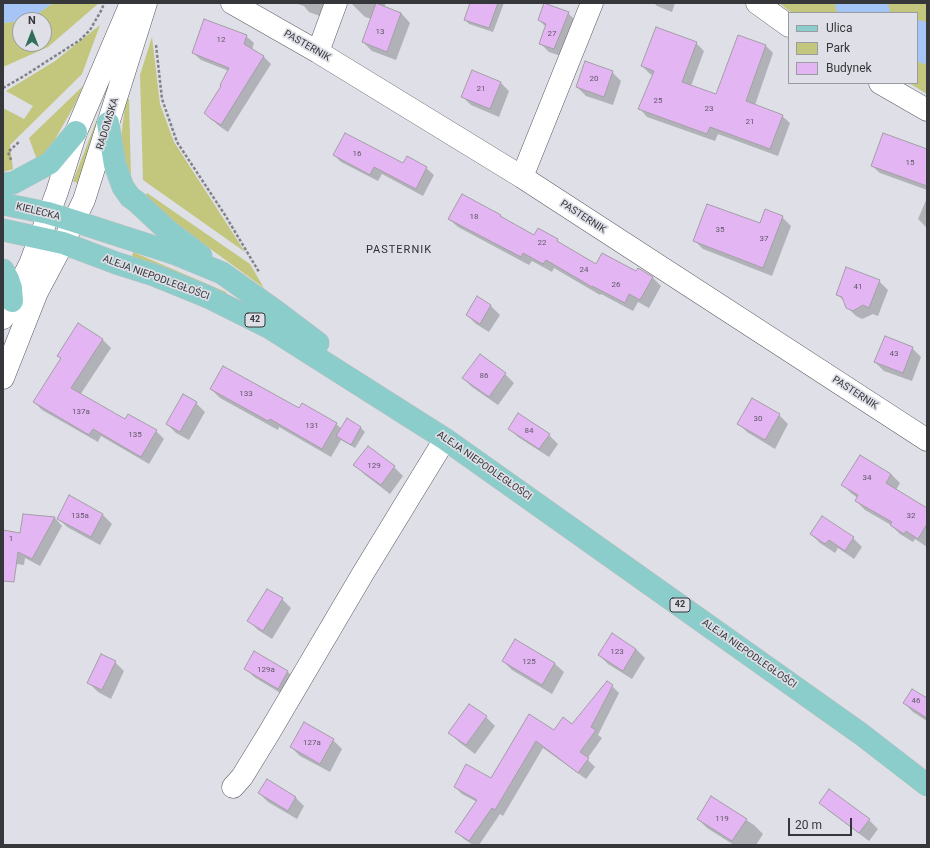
<!DOCTYPE html>
<html>
<head>
<meta charset="utf-8">
<style>
  body { margin:0 }
  #map { position:relative; width:930px; height:848px; overflow:hidden; background:#dedfe7; font-family:Roboto,sans-serif }
  canvas { display:block }
  .frame { position:absolute; inset:0; border:4px solid #36373a; pointer-events:none }
  .legend { position:absolute; left:788px; top:12px; width:130px; height:72px; box-sizing:border-box; background:#dedfe7; border:1px solid #9b9ca2; margin:0; padding:5px 7px; list-style:none; font-size:12px; color:#36373a }
  .legend li { display:flex; align-items:center; gap:8px; height:20px }
  .legend b { width:20px; border:1px solid #9b9ca2 }
  .north { position:absolute; left:12px; top:12px; width:40px; height:40px; box-sizing:border-box; background:#dedfe7; border:1px solid #9b9ca2; border-radius:50%; rotate:0deg; font-size:11px; font-weight:700; line-height:16px; text-align:center; color:#36373a }
  .north::after { content:''; display:block; margin:auto; width:14px; height:18px; background:#316e59; clip-path:polygon(50% 0,100% 100%,50% 72%,0 100%) }
  .scale { position:absolute; left:788px; top:818px; width:64px; height:18px; box-sizing:border-box; border:2px solid #36373a; border-top:0; padding-left:5px; font-size:12px; line-height:14px; white-space:nowrap; color:#36373a; -webkit-text-stroke:3px #dedfe7; paint-order:stroke }
</style>
</head>
<body>
<div id="map">
<canvas width="930" height="848"></canvas>
<div class="frame"></div>
<ul class="legend">
<li><b style="height:5px;background:#8bcdca"></b>Ulica</li>
<li><b style="height:11px;background:#c3c77d"></b>Park</li>
<li><b style="height:11px;background:#e3b6f3"></b>Budynek</li>
</ul>
<div class="north">N</div>
<div class="scale">20 m</div>
</div>
<script>
const ctx = document.querySelector('canvas').getContext('2d');
ctx.lineJoin = 'round';
function paint(path, color) { ctx.fillStyle = color; ctx.fill(path, 'evenodd'); }
const poly = rows => new Path2D(rows.map(r => 'M' + r).join(''));
function strokePath(path, color, width, dash) { ctx.strokeStyle = color; ctx.lineWidth = width; ctx.lineCap = dash ? 'butt' : 'round'; ctx.setLineDash(dash || []); ctx.stroke(path); }
function drawText(font, color, halo, rows, align = 'center') {
  ctx.font = font + ' Roboto,sans-serif'; ctx.lineWidth = 3.5; ctx.setLineDash([]); ctx.textBaseline = 'middle'; ctx.strokeStyle = halo; ctx.fillStyle = color; for (const [text, x, y, turn = 0] of rows) {
    ctx.save(); ctx.translate(x, y); ctx.rotate((+turn || 0) * Math.PI / 180); ctx.textAlign = isNaN(turn) ? turn : align; if (halo) ctx.strokeText(text, 0, 0); ctx.fillText(text, 0, 0); ctx.restore();
  }
}
paint(poly([
  [53,3,99,3,48,47,3,67,3,23,20,21,20,44,44,44,44,20,27,20],
  [779,3,927,3,927,94,909,83,917,83,917,13,792,13],
  [100,25,82,74,10,145,13,169,3,172,3,108,24,119,33,106,6,91,55,61],
  [152,37,160,104,174,142,245,252,143,180,140,75],
  [83,86,74,106,54,141,48,150,37,160,29,138],
  [126,99,129,99,131,178,128,174,120,145],
  [99,114,79,184,73,181],
  [147,193,250,264,264,288,197,239,144,198],
  [133,252,226,292,227,296,132,257]
]), '#c3c77d');
paint(poly([
  [3,3,53,3,29,20,3,23]
]), '#a5c5f6');
paint(poly([
  [295,3,330,3,325,18,309,12,304,6],
  [351,3,386,3,384,7,401,13,410,23,396,60,372,51,363,42,372,19,365,17],
  [471,3,504,3,493,32,469,24,465,20],
  [654,3,675,3,672,12,657,6],
  [568,13,577,22,564,57,549,52,540,43,546,27,539,20],
  [246,36,254,43,252,50,264,57,271,64,228,132,219,126,205,113,222,85,229,71,201,60,193,53],
  [696,43,704,51,691,86,717,95,765,45,773,53,755,105,782,116,790,123,778,156,718,134,715,141,647,117,640,109,653,75,650,74,642,66],
  [612,72,621,81,613,105,586,96,577,87],
  [500,82,509,91,499,117,471,105,462,96],
  [927,151,927,190,880,173,872,166],
  [334,155,426,168,434,175,423,196,382,174,378,181,341,162],
  [927,198,927,228,918,219],
  [500,215,504,219,534,236,557,240,564,247,596,265,636,272,638,269,653,278,661,286,649,308,638,302,633,311,601,294,600,295,554,268,552,272,532,261,529,265,458,227,449,219],
  [782,217,791,226,772,276,703,249,694,240,760,225],
  [879,281,888,290,878,316,873,314,862,319,856,316,847,307,844,301,837,294],
  [478,297,491,306,500,315,489,332,476,324,467,315],
  [79,325,103,340,111,348,80,395,125,420,156,431,164,439,149,464,101,436,98,442,42,410,34,402,62,359,59,356],
  [912,348,921,357,912,381,884,371,875,362],
  [480,356,505,374,514,383,498,405,472,387,463,378],
  [211,389,299,410,336,424,342,429,361,428,365,432,355,448,341,440,331,457,279,427,278,430,220,398],
  [183,396,196,403,205,412,189,440,176,433,167,424],
  [779,415,788,424,775,449,747,432,738,423],
  [509,428,549,435,558,444,549,457,518,437],
  [355,465,394,467,403,476,390,494,364,474],
  [891,474,900,483,896,490,927,510,927,547,915,539,913,542,900,534,891,525,865,510,856,501,858,498,852,494,843,485],
  [70,497,103,515,112,524,100,545,67,527,58,518],
  [24,515,55,518,62,526,40,566,25,558,24,565,3,562,3,531,21,534],
  [811,534,853,538,862,547,854,559,838,548,835,553,820,543],
  [282,599,291,608,272,639,258,630,249,621],
  [612,634,636,649,645,658,632,679,608,664,599,655],
  [254,652,288,672,297,681,287,697,254,677,245,668],
  [503,661,554,663,564,672,552,694,512,670],
  [115,662,124,671,111,699,98,692,89,683],
  [612,686,619,693,598,735,602,738,587,759,595,767,586,779,543,748,503,816,500,814,479,845,473,845,464,839,457,832,477,802,462,794,455,787,492,780,529,716,554,731,572,725],
  [927,700,927,721,913,712,904,703],
  [486,717,495,726,475,754,459,742,450,733],
  [333,740,342,749,330,772,300,756,291,747],
  [259,793,295,797,304,806,297,819,268,802],
  [711,797,754,825,763,834,756,845,734,845,707,828,698,819],
  [820,802,869,820,878,829,869,841,829,811]
]), '#0003');
strokePath(poly([
  [854,3,871,13],
  [917,39,927,45]
]), '#a5c5f6', 38);
const building = poly([
  [376,3,401,13,387,52,362,42,376,3],
  [470,3,498,3,489,28,464,20,470,3],
  [544,3,569,12,554,49,539,44,546,24,538,20,544,3],
  [204,19,247,35,244,44,264,56,221,125,211,119,204,113,221,86,220,85,229,68,192,53,204,19],
  [656,27,697,42,682,82,716,94,738,35,766,45,746,101,783,115,770,149,710,127,707,134,638,109,654,71,641,66,656,27],
  [585,61,613,71,604,97,576,87,585,61],
  [472,70,501,82,490,109,461,97,472,70],
  [345,133,403,163,407,156,427,167,416,189,374,167,370,175,333,155,345,133],
  [883,133,927,149,927,186,871,166,883,133],
  [462,194,501,215,500,216,534,235,538,228,558,239,557,241,596,264,602,253,636,271,638,268,653,277,640,300,629,294,625,303,592,286,592,287,546,260,543,264,523,253,521,257,448,219,462,194],
  [707,204,760,223,765,209,783,216,763,268,693,241,707,204],
  [846,267,880,280,869,308,863,305,853,311,846,308,842,297,836,295,846,267],
  [477,296,491,305,480,324,466,315,477,296],
  [78,323,103,339,71,388,125,419,128,414,157,430,141,457,93,429,89,435,33,402,61,358,57,356,78,323],
  [885,336,913,347,903,373,874,362,885,336],
  [480,354,506,373,489,397,462,378,480,354],
  [223,366,299,408,302,403,337,423,322,449,270,419,268,421,210,389,223,366],
  [183,394,197,402,180,432,166,424,183,394],
  [752,398,780,414,765,440,737,424,752,398],
  [518,413,550,434,539,449,508,429,518,413],
  [347,418,361,427,351,445,336,436,347,418],
  [368,446,395,466,381,485,353,465,368,446],
  [860,455,891,474,886,483,927,508,927,524,918,539,906,531,904,534,890,525,892,522,855,501,858,495,841,485,860,455],
  [69,495,103,514,91,537,57,519,69,495],
  [23,514,55,517,32,559,18,552,14,582,3,581,3,530,20,533,23,514],
  [822,516,854,537,845,551,829,540,825,544,810,534,822,516],
  [267,589,283,598,263,631,247,621,267,589],
  [612,633,636,649,623,671,598,655,612,633],
  [515,639,555,663,542,685,502,661,515,639],
  [254,651,288,671,278,689,244,669,254,651],
  [101,654,116,661,102,690,87,683,101,654],
  [607,681,613,685,591,727,596,730,580,752,589,758,578,773,536,741,495,810,492,808,469,841,455,832,477,800,454,787,466,764,491,778,529,714,554,730,563,717,572,724,607,681],
  [912,689,927,698,927,718,903,703,912,689],
  [469,704,487,716,466,745,448,733,469,704],
  [304,722,334,739,320,764,290,747,304,722],
  [267,779,296,797,288,811,258,793,267,779],
  [829,789,870,819,859,833,819,803,829,789],
  [711,796,747,819,732,841,697,819,711,796]
]);
paint(building, '#e3b6f3');
strokePath(building, '#a39ea5', 1);
const minor = poly([
  [232,3,318,52,522,177,927,440],
  [757,3,789,26],
  [318,52,336,3],
  [880,83,927,110],
  [522,177,592,3],
  [3,318,30,264,57,192,76,132,131,3],
  [3,378,37,292,63,243,84,200,146,3],
  [233,787,242,777,269,733,362,575,445,439]
]);
const major = poly([
  [108,123,115,165,123,187,130,197,137,202,167,230,201,256],
  [3,184,13,183,50,163,76,132],
  [3,204,48,213,74,221,176,254,222,273,277,312,318,343],
  [3,230,63,243,116,263,154,275,208,297,270,328,445,439,861,734,927,785],
  [3,270,8,279,11,288,12,301]
]);
strokePath(minor, '#5b5c63', 23);
strokePath(major, '#bfbfc0', 23);
strokePath(poly([
  [156,45,162,99,177,142,225,215,259,272],
  [3,88,24,76,80,40,90,30,102,9,104,3],
  [11,160,8,152,19,142]
]), '#828388', 2.5, [3, 2]);
strokePath(minor, '#fff', 22);
strokePath(major, '#8bcdca', 22);
drawText('8px', '#615768', null, [
  ["13",380,32],
  ["27",552,34],
  ["12",221,40],
  ["20",594,79],
  ["21",481,89],
  ["25",658,101],
  ["23",709,109],
  ["21",750,122],
  ["16",357,154],
  ["15",910,163],
  ["18",474,217],
  ["35",720,230],
  ["37",764,239],
  ["22",542,243],
  ["24",584,270],
  ["26",616,285],
  ["41",858,287],
  ["43",894,354],
  ["86",484,376],
  ["133",246,394],
  ["137a",81,412],
  ["30",758,419],
  ["131",312,426],
  ["84",529,431],
  ["135",135,435],
  ["129",374,466],
  ["34",867,478],
  ["135a",80,516],
  ["32",911,516],
  ["1",11,539],
  ["123",617,652],
  ["125",529,662],
  ["129a",266,670],
  ["46",916,701],
  ["127a",312,743],
  ["119",722,819]
]);
for (const [x, y, w] of [
  [255,320,20],
  [680,605,20]
]) { const box = new Path2D(); box.roundRect(x - w / 2, y - 7, w, 14, 3); ctx.fillStyle = '#dedfe7'; ctx.fill(box); strokePath(box, '#36373a', 1); }
drawText('bold 9px', '#36373a', null, [
  ["42",255,320],
  ["42",680,605]
]);
drawText('10px', '#36373a', '#dedfe7', [
  ["PASTERNIK",307,46,30],
  ["RADOMSKA",108,124,-73],
  ["KIELECKA",38,212,14],
  ["PASTERNIK",583,217,33],
  ["ALEJA NIEPODLEGŁOŚCI",156,278,20],
  ["PASTERNIK",855,393,33],
  ["ALEJA NIEPODLEGŁOŚCI",484,466,35],
  ["ALEJA NIEPODLEGŁOŚCI",749,654,35]
]);
ctx.letterSpacing = '1px';
drawText('11px', '#2e2f35', '#dedfe7', [
  ["PASTERNIK",399,250]
]);
ctx.letterSpacing = '0px';
</script>
</body>
</html>
